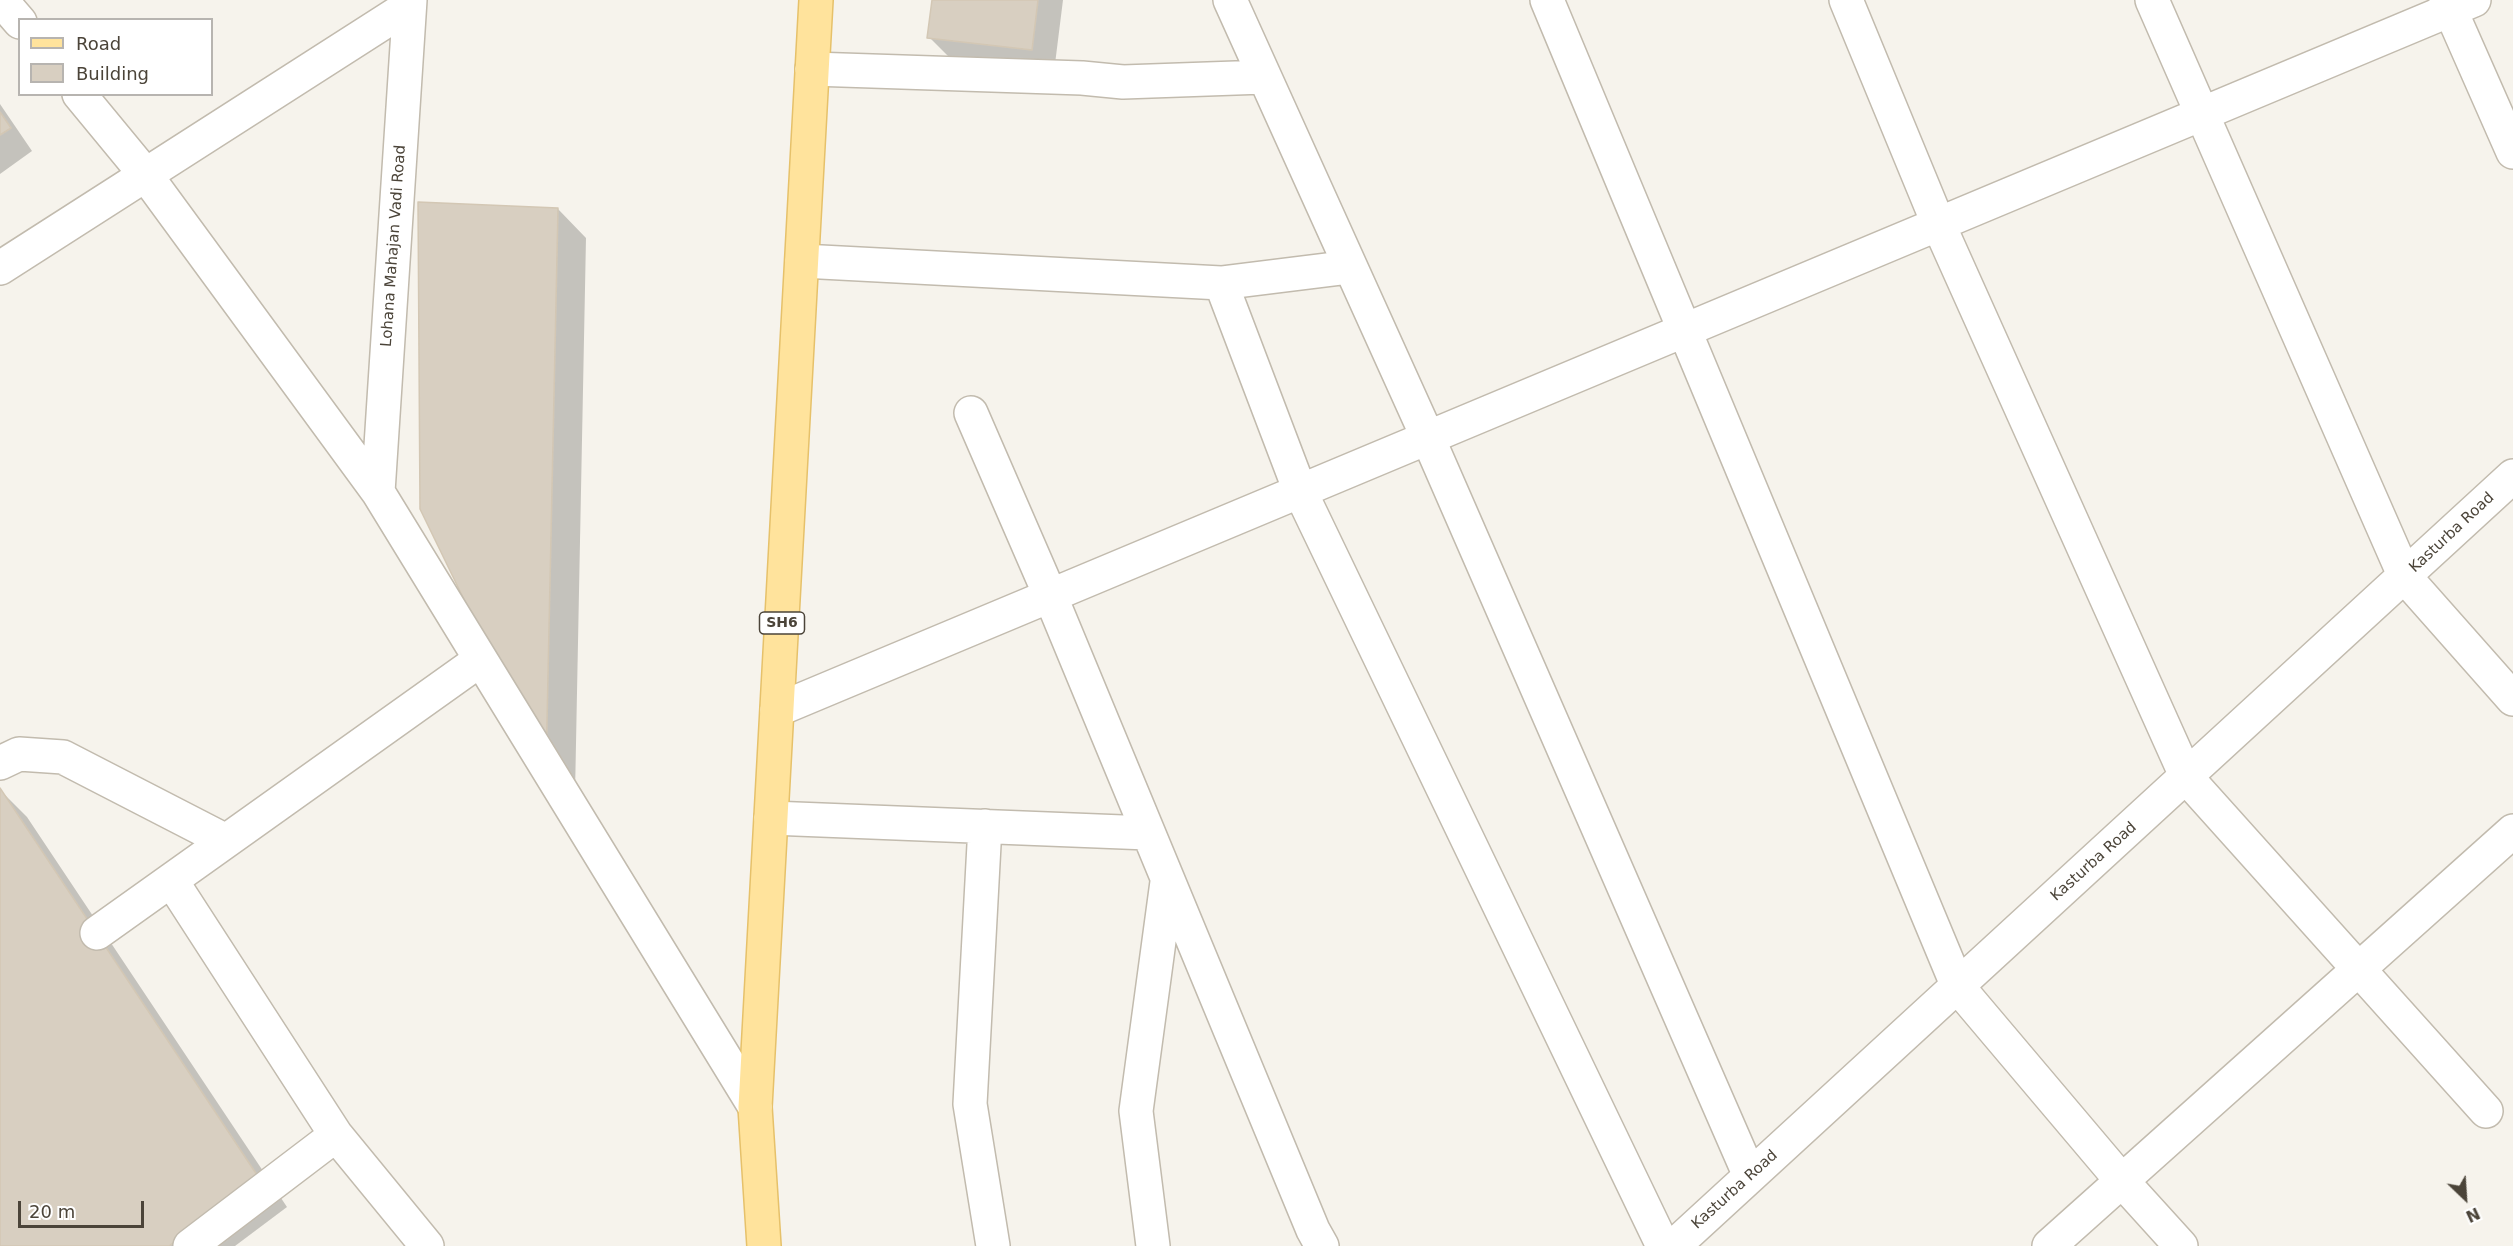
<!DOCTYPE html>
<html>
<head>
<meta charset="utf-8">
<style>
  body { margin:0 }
  #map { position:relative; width:2513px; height:1246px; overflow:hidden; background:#f6f3ec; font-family:"DejaVu Sans",sans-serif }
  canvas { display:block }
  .legend { position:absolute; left:18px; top:18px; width:195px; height:78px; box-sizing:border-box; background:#fff; border:2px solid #b7b4b0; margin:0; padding:8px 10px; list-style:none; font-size:18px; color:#4b4439 }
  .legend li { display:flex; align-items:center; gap:12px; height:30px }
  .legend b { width:30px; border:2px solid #b7b4b0 }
  .north { position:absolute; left:2435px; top:1168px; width:60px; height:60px; -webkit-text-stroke:4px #fff; paint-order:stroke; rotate:155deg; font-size:16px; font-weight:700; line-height:24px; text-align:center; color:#4b4439 }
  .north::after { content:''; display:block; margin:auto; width:21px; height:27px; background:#4b4439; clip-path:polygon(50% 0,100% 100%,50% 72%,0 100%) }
  .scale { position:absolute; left:18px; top:1201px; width:126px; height:27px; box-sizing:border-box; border:3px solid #4b4439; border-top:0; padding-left:8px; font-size:18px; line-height:21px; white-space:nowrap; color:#4b4439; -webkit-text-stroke:4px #fff; paint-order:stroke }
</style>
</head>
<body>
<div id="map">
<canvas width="2513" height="1246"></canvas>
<ul class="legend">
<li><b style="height:8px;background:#ffe39c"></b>Road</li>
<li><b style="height:16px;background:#d8cfc1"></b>Building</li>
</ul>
<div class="north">N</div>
<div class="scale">20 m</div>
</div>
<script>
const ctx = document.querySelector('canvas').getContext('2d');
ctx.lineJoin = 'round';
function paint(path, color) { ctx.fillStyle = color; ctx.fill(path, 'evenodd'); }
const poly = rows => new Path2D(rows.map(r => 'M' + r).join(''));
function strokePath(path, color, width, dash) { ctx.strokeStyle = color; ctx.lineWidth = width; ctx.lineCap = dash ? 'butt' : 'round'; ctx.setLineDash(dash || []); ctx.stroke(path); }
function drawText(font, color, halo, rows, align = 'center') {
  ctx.font = font + ' "DejaVu Sans",sans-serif'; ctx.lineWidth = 4.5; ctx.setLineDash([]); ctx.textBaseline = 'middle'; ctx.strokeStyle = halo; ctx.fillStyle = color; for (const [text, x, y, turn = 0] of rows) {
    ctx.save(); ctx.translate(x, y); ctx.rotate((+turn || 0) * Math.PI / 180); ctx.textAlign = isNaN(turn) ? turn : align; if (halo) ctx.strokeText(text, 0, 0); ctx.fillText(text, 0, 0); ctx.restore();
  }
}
paint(poly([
  [933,0,1063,0,1054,72,952,60,929,37],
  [0,104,32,151,0,174],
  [558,209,586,238,575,794,421,508],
  [0,790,27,817,287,1207,235,1246,0,1246]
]), '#0003');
const building = poly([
  [932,0,1038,0,1032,50,927,38,932,0],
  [0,112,11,128,0,135,0,112],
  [418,202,558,208,546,768,420,509,418,202],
  [0,788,259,1178,169,1246,0,1246,0,788]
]);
paint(building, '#d8cfc1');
strokePath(building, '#d3c7b4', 1.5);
const minor = poly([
  [1,0,20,22],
  [1230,0,1428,438,1750,1176],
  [1547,0,1958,987,2122,1181,2181,1246],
  [1846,0,1938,223,2187,778,2486,1111],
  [2152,0,2405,577,2513,699],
  [2446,0,2513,152],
  [812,69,1082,78,1123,82,1264,77],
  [79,94,145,174,378,492,755,1107],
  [802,261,1221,283,1350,267],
  [0,268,409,6],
  [1221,283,1300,491,1663,1246],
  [971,413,1050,595,1313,1230,1322,1246],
  [378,492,410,0],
  [777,710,2474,0],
  [0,763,19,754,63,757,226,841],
  [771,818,1148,833],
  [985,826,970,1104,993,1246],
  [171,880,336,1135,427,1246],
  [97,933,480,660],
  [190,1246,336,1135],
  [1153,1246,1136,1111,1167,882],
  [1674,1246,2513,476],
  [2049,1246,2513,831]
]);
const major = poly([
  [764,1246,755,1107,816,0]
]);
strokePath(minor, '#c2bbae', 36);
strokePath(major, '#e6c16a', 36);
strokePath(minor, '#fff', 33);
strokePath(major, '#ffe39c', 33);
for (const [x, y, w] of [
  [782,623,45]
]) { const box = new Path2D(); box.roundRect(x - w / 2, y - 11, w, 22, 4.5); ctx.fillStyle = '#fff'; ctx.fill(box); strokePath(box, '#4b4439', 1.5); }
drawText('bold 14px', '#4b4439', null, [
  ["SH6",782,623]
]);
drawText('15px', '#4b4439', '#fff', [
  ["Lohana Mahajan Vadi Road",394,246,-86],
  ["Kasturba Road",2452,533,-43],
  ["Kasturba Road",2094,862,-42],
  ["Kasturba Road",1735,1190,-42]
]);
</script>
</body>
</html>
